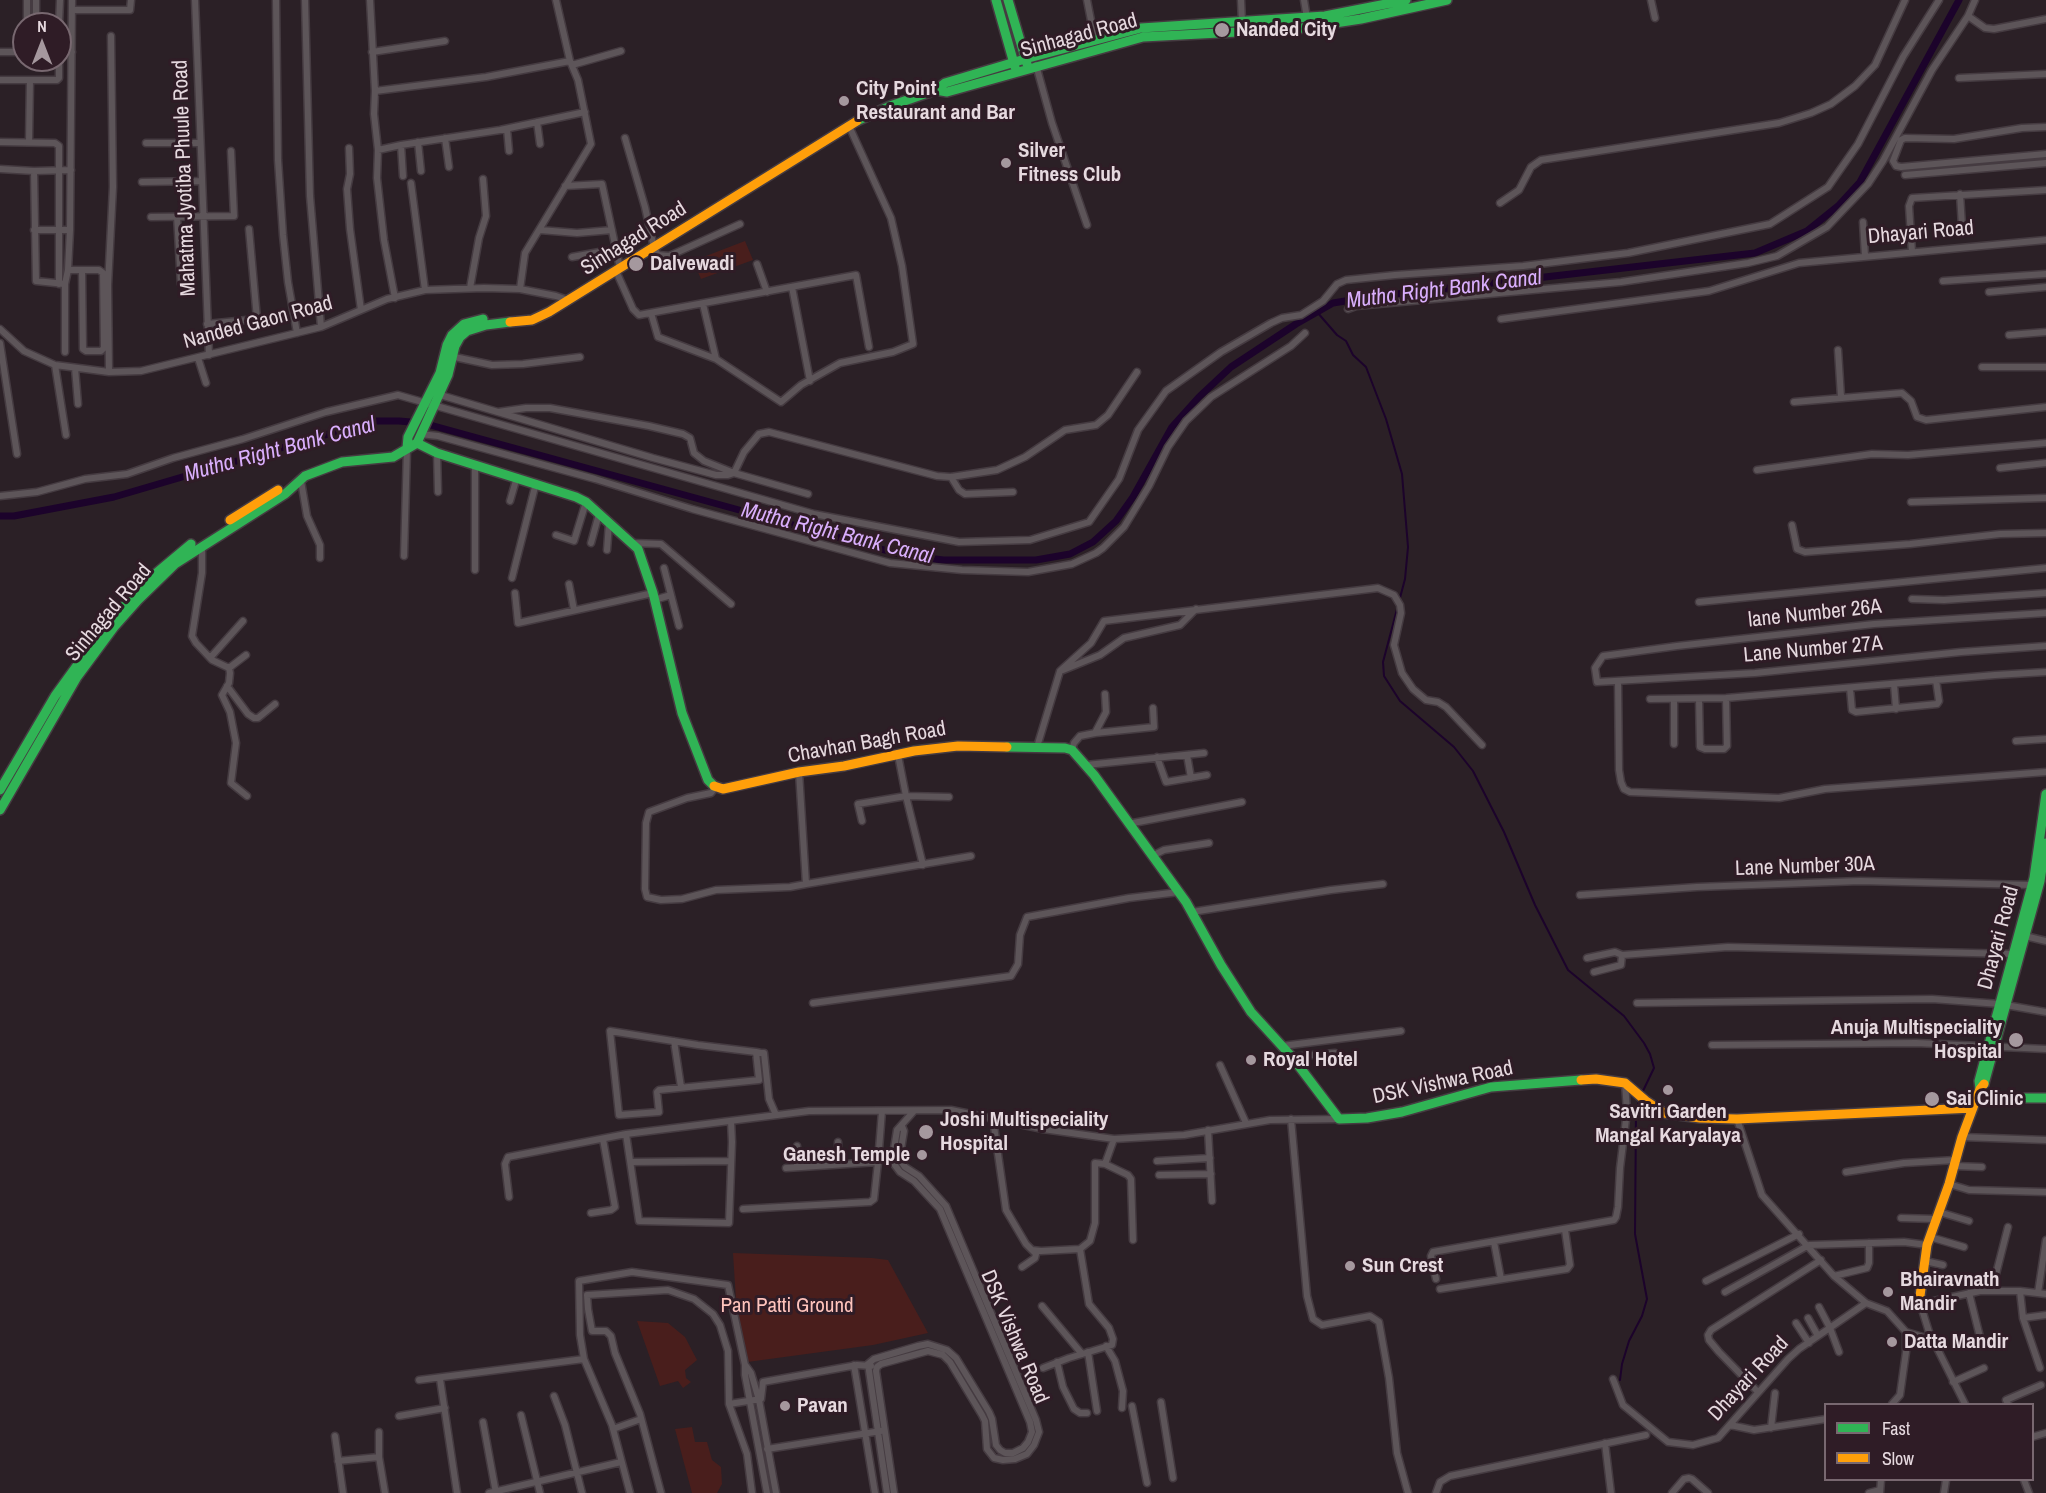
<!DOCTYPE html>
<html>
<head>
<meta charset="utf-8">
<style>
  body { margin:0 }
  #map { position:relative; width:2046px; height:1493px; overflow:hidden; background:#2b2026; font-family:"Archivo Narrow",sans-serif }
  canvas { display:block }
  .legend { position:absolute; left:1824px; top:1403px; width:210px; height:78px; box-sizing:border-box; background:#2f1c26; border:2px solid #786870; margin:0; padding:8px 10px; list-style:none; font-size:18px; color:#e6d9df }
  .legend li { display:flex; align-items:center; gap:12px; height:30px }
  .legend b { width:30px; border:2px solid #786870 }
  .north { position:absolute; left:12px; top:12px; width:60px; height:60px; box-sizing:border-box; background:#2f1c26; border:2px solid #786870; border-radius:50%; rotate:0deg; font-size:16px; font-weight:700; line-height:24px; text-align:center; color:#e6d9df }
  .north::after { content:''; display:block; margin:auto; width:21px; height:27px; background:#a5989e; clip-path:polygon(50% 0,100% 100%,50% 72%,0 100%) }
</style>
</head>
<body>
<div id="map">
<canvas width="2046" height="1493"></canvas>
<ul class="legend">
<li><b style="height:8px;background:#30b455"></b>Fast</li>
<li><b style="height:8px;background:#ff9f0a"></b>Slow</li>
</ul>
<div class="north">N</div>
</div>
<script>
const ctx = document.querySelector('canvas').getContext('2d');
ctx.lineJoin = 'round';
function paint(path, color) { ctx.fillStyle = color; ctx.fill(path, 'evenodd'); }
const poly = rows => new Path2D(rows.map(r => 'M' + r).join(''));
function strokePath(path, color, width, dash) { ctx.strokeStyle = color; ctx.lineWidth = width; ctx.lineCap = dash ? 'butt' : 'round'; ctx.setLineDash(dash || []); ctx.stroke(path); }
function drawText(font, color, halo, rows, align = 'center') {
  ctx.font = font + ' "Archivo Narrow",sans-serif'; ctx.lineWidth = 6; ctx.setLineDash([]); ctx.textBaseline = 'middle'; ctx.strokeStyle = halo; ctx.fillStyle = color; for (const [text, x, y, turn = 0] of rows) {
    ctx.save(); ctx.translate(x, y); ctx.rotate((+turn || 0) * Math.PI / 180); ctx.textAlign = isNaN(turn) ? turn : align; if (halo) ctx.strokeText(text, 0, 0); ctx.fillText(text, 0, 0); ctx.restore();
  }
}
paint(poly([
  [745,241,753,260,701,279,693,261],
  [733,1253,872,1258,888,1260,928,1333,873,1345,740,1363],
  [637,1321,668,1323,685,1337,697,1360,685,1370,686,1378,691,1382,683,1388,678,1381,660,1386],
  [692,1427,695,1442,707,1442,712,1460,721,1467,722,1484,717,1493,692,1493,675,1429]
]), '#491e1c');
strokePath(poly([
  [1317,312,1337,335,1346,341,1353,355,1366,367,1386,419,1402,474,1408,547,1405,579,1383,662,1384,676,1400,701,1454,747,1473,771,1504,832,1535,905,1568,970,1624,1016,1644,1043,1650,1054,1654,1068,1642,1093],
  [1620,1380,1622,1364,1629,1341,1642,1316,1647,1299,1635,1234,1636,1110,1640,1099]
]), '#1c032b', 2);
strokePath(poly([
  [0,516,14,516,114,497,373,421,399,421,423,423,899,554,943,560,1036,560,1070,554,1093,542,1116,521,1133,497,1172,427,1199,397,1231,367,1296,324,1333,303,1370,297,1755,253,1807,231,1838,206,1860,182,1959,0]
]), '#1c032b', 7);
const street = poly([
  [36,0,36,24],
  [195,0,209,355],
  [276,0,278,160,283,235,288,282,297,333],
  [305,0,310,196,321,327],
  [370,0,375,91],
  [1087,0,1095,41],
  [1241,0,1242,22],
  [1304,0,1307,18],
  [1651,0,1655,18],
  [1975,0,1968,16,1985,28,1994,29,2046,19],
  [72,10,130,10,131,0],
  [27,24,27,0],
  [59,24,60,0],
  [0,52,24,52],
  [60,52,72,52],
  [372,52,445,41],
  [572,65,621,51],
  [1036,65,1052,123,1087,225],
  [1959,78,2046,74],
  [0,80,57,80,59,78,59,60],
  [537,122,540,144],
  [2046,127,2022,128,1954,139,1905,138,1901,140,1893,161,1896,166,1901,167,2046,154],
  [507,129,509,151],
  [445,138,449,167],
  [625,138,645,207,654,248,658,255,669,256,740,224],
  [0,142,55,143,59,146,59,284],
  [29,142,30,80],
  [418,142,421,171],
  [146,143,200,143],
  [401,145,403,176],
  [349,148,350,174,347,189,350,229,361,310],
  [378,150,401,145,500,130,585,112],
  [0,169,34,171,36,281,65,284,68,270,70,230,72,0],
  [34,171,71,170],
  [1905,175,2046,163],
  [142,182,202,181],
  [411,183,425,290],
  [565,186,602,184,620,268],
  [1960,194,1962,226],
  [1500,203,1519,190,1531,167,1541,160,1779,123,1811,113,1831,104,1855,86,1875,65,1905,0],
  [177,216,181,284],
  [151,217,234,216,231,151],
  [1863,222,1865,256],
  [34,230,70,230],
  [540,230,577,233,612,230],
  [1912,252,1909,206,1912,198,2046,190],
  [572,257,616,249],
  [757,264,767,292],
  [68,270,99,270,103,273,104,348,101,351,86,351,83,349,82,270],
  [616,271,633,309,639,315,856,275,869,347],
  [1943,281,2046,274],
  [792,287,810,381],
  [470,288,479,238,486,216,483,179],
  [520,289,525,253,591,144,578,80,570,61,556,0],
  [1989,292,2046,287],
  [395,298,384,240,377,178,378,150,374,114,375,91,486,77,570,61],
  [703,304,716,359,781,402,801,385,840,363,893,352,913,344,902,266,891,218,849,126],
  [1348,309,1356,306,1621,282,1748,263,1777,256,1827,227,1868,184,1883,161,1932,70,1968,16],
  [651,313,658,337,716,359],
  [1501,319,1709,291,1799,263,2046,240],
  [207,324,257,319,249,229],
  [0,329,24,351,55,365,109,372,141,371,321,327,387,299,425,290,484,288,520,289,556,296,568,300],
  [2009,335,2046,332],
  [0,343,17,454],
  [1838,350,1841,397],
  [65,352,65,284],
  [450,356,492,365,523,364,580,357],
  [198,358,206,383],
  [55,365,66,435],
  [1982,367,2046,367],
  [75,368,78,404],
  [109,372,108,285,113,187,111,36],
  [437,394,653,458,716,475,728,475,734,473,744,452,759,434,769,432,937,476,951,477,997,470,1025,457,1065,430,1096,425,1108,415,1137,372],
  [1794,402,1902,393,1911,401,1917,417,1926,420,2046,407],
  [498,412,526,408,550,408,649,426,683,434,690,438,694,453,704,461,734,473,808,494],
  [420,434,438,436,595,479,692,509,890,563,962,570,1028,572,1072,564,1096,553,1103,548,1124,527,1149,486,1168,447,1186,421,1211,397,1291,346,1305,333],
  [437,453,438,492],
  [475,464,475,570],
  [2000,468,2046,463],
  [1757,470,1872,454,1908,455,2046,443],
  [951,477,959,490,965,494,1013,492],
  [301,481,307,516,320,545,320,558],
  [0,496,37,492,85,479,127,474,173,458,243,439,326,412,398,395,814,514,959,542,1030,540,1089,522,1119,479,1138,430,1166,391,1221,352,1271,323,1282,318,1301,315,1323,301,1337,284,1346,280,1395,275,1523,266,1628,253,1770,224,1828,187,1858,144,1903,57,1939,0],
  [510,501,517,477],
  [1911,502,2046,498],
  [1792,525,1797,549,1805,552,1910,544,2000,534,2046,533],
  [556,535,574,541,586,502],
  [591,543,599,514],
  [631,543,661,544,731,604],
  [202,546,202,573,192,636,196,643,212,660,229,668,230,673,229,683,222,695,230,712,236,743,231,783,247,796],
  [607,550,609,523],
  [404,556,407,449],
  [664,568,671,595],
  [512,578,536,483],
  [569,584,574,610],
  [515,593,518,623,653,593],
  [1912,599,1944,600,2046,593],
  [654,600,671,595,679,626],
  [1699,602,2046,568],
  [2046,613,1874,624,1677,646,1603,656,1595,668,1597,682,1755,673,1961,652,2046,646],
  [210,658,243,621],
  [229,668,246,655],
  [1063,670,1100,655,1124,638,1180,625,1196,609],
  [1618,681,1619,770,1621,782,1624,789,1630,792,1779,798,1825,789,2046,772],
  [1894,684,1896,709],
  [227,686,248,714,254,718,258,718,275,704],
  [1850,688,1852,710,1856,712,1937,704,1939,701,1936,680],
  [1650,699,1726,698,1995,675,2046,672],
  [1699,699,1700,747,1705,749,1724,749,1727,746,1726,698],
  [1095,733,1106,712,1105,694],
  [2016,741,2046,739],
  [1674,744,1674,699],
  [1037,747,1060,671,1091,643,1104,621,1378,588,1394,595,1400,605,1401,613,1394,645,1402,673,1413,689,1426,700,1438,702,1446,707,1482,745],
  [1072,750,1074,743,1080,736,1095,733,1154,727,1153,708],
  [1187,755,1191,778],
  [1157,757,1166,782,1207,775],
  [1086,765,1204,753],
  [715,788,711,793,687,798,649,812,646,823,645,889,647,897,661,900,682,899,716,890,790,887,806,884,799,772],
  [862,821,858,804,906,796,898,755],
  [1128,824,1242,802],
  [1152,856,1164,850,1209,843],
  [923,865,906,796,949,797],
  [806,884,971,856],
  [1580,895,1697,887,1860,881,2032,885],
  [1192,912,1331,890,1383,884],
  [2025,936,2046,941],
  [1587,958,1615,952,1622,955,1728,947,2013,954],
  [1594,972,1621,965,1622,955],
  [813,1003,1011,976,1018,964,1020,935,1027,917,1129,898,1179,892],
  [1637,1003,1932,999,2000,1004,2046,1012],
  [674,1041,681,1087],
  [1712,1045,1916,1043,2046,1049],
  [1282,1046,1401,1031],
  [756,1052,759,1080,659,1090,657,1092,659,1112,619,1115,610,1031,698,1045,756,1052,761,1053,764,1053,769,1099,776,1115],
  [1292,1057,1335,1053],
  [1220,1065,1246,1123],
  [993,1119,1006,1210,1026,1244,1032,1250,1041,1251,1080,1249,1090,1241,1095,1223,1095,1163,1105,1164,1114,1139],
  [1291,1119,1307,1296,1313,1319,1322,1325,1370,1316,1379,1322,1389,1378,1397,1453,1408,1493],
  [1737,1119,1762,1195,1834,1276,1866,1303,1887,1311,1906,1332,1906,1352,1900,1395,1892,1404],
  [1208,1130,1212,1201],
  [626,1134,639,1221,729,1223,732,1142,731,1121],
  [1962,1137,2046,1140],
  [838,1142,839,1164],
  [797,1146,797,1167],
  [1157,1161,1210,1158],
  [631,1162,731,1161],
  [1105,1164,1128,1175,1131,1179,1133,1240],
  [1954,1166,1982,1167],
  [786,1168,878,1162,882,1111],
  [1846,1172,1904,1163,1956,1160],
  [1159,1175,1211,1174],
  [1949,1184,1969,1190,2046,1192],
  [509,1197,505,1164,508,1157,626,1134,809,1111,951,1110,1043,1129,1114,1139,1184,1135,1270,1120,1339,1119],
  [743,1209,870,1202,874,1199,878,1162],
  [1939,1212,1969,1221],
  [591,1213,611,1210,615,1207,603,1139],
  [1901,1218,1936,1219],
  [1930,1237,1964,1247],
  [1494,1242,1501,1279],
  [1925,1261,1943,1265],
  [1022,1267,1035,1258,1036,1254,1032,1250],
  [1834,1276,1867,1268,1869,1263,1869,1243],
  [1436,1279,1431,1256,1433,1252,1614,1220,1616,1217,1618,1207,1620,1168,1627,1111,1625,1083],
  [1706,1281,1799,1234],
  [1440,1289,1567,1269,1570,1265,1565,1230],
  [1996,1290,1996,1274,2008,1227],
  [2020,1291,2023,1318],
  [1725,1292,1809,1245,1904,1242,1927,1245],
  [1969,1293,1982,1345],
  [2038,1293,2046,1240],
  [1920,1303,1929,1332,1965,1404],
  [1920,1304,1980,1291,2020,1291,2046,1294],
  [1042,1306,1082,1354],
  [1819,1307,1830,1328,1839,1352],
  [1808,1318,1818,1336],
  [1796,1323,1809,1343],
  [1906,1332,1933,1340],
  [1106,1346,1115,1361,1123,1391,1122,1408],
  [1088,1352,1097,1411],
  [1057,1362,1063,1387,1074,1409,1080,1413,1087,1413],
  [868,1364,874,1359,918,1346,928,1344,947,1350,956,1358,989,1412,992,1419,996,1445,1000,1450,1005,1453,1013,1453,1023,1448,1028,1442,1032,1432,1030,1422,940,1209,914,1181,900,1172,894,1164,893,1155,897,1130,914,1111],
  [868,1364,887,1493],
  [854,1365,875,1493],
  [746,1366,751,1373,759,1400,776,1493],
  [1043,1368,1069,1358,1112,1345,1113,1339,1109,1328,1089,1304,1080,1249],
  [2040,1368,2023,1318,2046,1315],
  [440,1379,457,1493],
  [1613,1379,1623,1405,1668,1442,1693,1445,1718,1438,1788,1359,1799,1349,1866,1303],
  [419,1380,584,1359],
  [1953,1382,1984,1368],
  [1758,1392,1719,1352,1709,1340,1708,1335,1711,1330,1821,1260],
  [554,1396,565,1425,582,1493],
  [1161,1402,1173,1478],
  [729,1404,761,1399,763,1382,857,1365,871,1366],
  [2008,1404,2006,1400,2041,1385],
  [1132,1406,1147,1483],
  [521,1415,540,1493],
  [399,1416,445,1408],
  [483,1422,496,1493],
  [1730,1425,1754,1430,1826,1419],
  [1771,1428,1775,1393],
  [613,1429,641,1419],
  [379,1432,379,1457,385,1493],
  [335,1436,343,1493],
  [2032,1437,2046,1433],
  [1605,1443,1611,1493],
  [767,1449,881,1431],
  [338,1461,379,1457],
  [2024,1480,2029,1493],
  [489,1493,621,1462],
  [630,1493,612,1425,584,1359,580,1335,579,1281,632,1272,728,1285,745,1365,745,1375,767,1493],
  [661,1493,640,1414,615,1353,611,1336,606,1331,592,1331,588,1309,587,1295,668,1290,694,1299,713,1314,720,1325,728,1351,729,1404,747,1454,752,1493],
  [894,1493,876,1371,877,1367,881,1364,928,1351,943,1355,950,1362,982,1415,985,1421,987,1449,994,1458,1003,1460,1015,1459,1027,1454,1034,1445,1039,1432,1036,1420,946,1206,919,1176,905,1167,901,1161,900,1155,904,1131,902,1126],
  [1436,1493,1440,1482,1450,1476,1646,1435],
  [1672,1493,1684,1479,1689,1478,1692,1479,1708,1493],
  [1869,1493,1880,1490],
  [1880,1493,1881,1480],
  [1944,1493,1946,1480]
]);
const fast = poly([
  [996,0,1015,67],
  [1008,0,1027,64],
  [936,90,947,92,1143,37,1296,29,1361,19,1447,0],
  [857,121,890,106,936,90,945,83,1025,59,1141,28,1325,16,1406,0],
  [417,443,437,453,576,497,586,502,638,549,653,593,682,713,708,780,714,786],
  [407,448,408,437,440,373,447,345,452,335,464,324,483,319],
  [1007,747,1065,748,1072,750,1094,775,1186,902,1221,965,1251,1012,1292,1057,1339,1119,1367,1118,1402,1112,1491,1087,1581,1080],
  [0,790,55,696,105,627,148,580,191,544],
  [0,810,77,677,114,627,138,600,175,564,285,494,305,476,342,462,393,457,417,443,448,375,455,346,460,337,467,331,486,325,510,322],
  [1984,1084,2040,881,2046,843],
  [1980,1089,1979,1081,2034,878,2046,794],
  [1976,1098,2046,1098]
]);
const slow = poly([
  [510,322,532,320,549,312,857,121],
  [230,520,278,490],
  [714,786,723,789,799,772,844,766,914,751,958,746,1007,747],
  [1581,1080,1596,1079,1625,1083,1646,1101,1664,1113,1700,1118,1737,1119,1973,1108],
  [1920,1296,1927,1245,1949,1184,1962,1137,1980,1089,1984,1084]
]);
strokePath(street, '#453b41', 9);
strokePath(fast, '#453b41', 12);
strokePath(slow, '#453b41', 12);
strokePath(street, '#5d5559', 6);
strokePath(fast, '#30b455', 9);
strokePath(slow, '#ff9f0a', 9);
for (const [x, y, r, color] of [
  [1222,30,8,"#a5989e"],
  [844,101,6,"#a5989e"],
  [1006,163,6,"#a5989e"],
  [636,264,8,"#a5989e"],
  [2016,1040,8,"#a5989e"],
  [1251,1060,6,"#a5989e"],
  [1668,1090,6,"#a5989e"],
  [1932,1099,8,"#a5989e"],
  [926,1132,8,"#a5989e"],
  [922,1155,6,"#a5989e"],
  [1350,1266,6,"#a5989e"],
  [1888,1292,6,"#a5989e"],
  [1892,1342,6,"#a5989e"],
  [785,1406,6,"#a5989e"]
]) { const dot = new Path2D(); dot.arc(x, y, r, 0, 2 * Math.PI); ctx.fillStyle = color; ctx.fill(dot); strokePath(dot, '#2f1c26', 2); }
drawText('bold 21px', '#e6d9df', '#2f1c26', [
  ["Nanded City",1236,30],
  ["City Point",856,89],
  ["Restaurant and Bar",856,113],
  ["Silver",1018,151],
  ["Fitness Club",1018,175],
  ["Dalvewadi",650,264],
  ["Anuja Multispeciality",2002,1028,"right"],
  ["Hospital",2002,1052,"right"],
  ["Royal Hotel",1263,1060],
  ["Sai Clinic",1946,1099],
  ["Savitri Garden",1668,1112,"center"],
  ["Mangal Karyalaya",1668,1136,"center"],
  ["Joshi Multispeciality",940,1120],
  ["Hospital",940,1144],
  ["Ganesh Temple",910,1155,"right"],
  ["Sun Crest",1362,1266],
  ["Bhairavnath",1900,1280],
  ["Mandir",1900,1304],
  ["Datta Mandir",1904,1342],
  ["Pavan",797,1406]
], 'left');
drawText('21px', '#e6d9df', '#2f1c26', [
  ["Sinhagad Road",1079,36,-15],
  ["Mahatma Jyotiba Phuule Road",185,178,-92],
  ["Dhayari Road",1921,233,-5],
  ["Sinhagad Road",634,239,-32],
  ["Nanded Gaon Road",258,323,-15],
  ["Sinhagad Road",109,613,-50],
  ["lane Number 26A",1815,614,-6],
  ["Lane Number 27A",1813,650,-5],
  ["Chavhan Bagh Road",867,743,-10],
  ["Lane Number 30A",1805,867,-2],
  ["Dhayari Road",1999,938,-75],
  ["DSK Vishwa Road",1443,1083,-12],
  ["DSK Vishwa Road",1014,1337,67],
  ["Dhayari Road",1749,1379,-47]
]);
drawText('21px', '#fec3bc', '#2f1c26', [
  ["Pan Patti Ground",787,1306]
]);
drawText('italic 22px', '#d9aefc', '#2f1c26', [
  ["Mutha Right Bank Canal",1444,290,-7],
  ["Mutha Right Bank Canal",280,450,-15],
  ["Mutha Right Bank Canal",837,534,14]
]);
</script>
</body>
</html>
